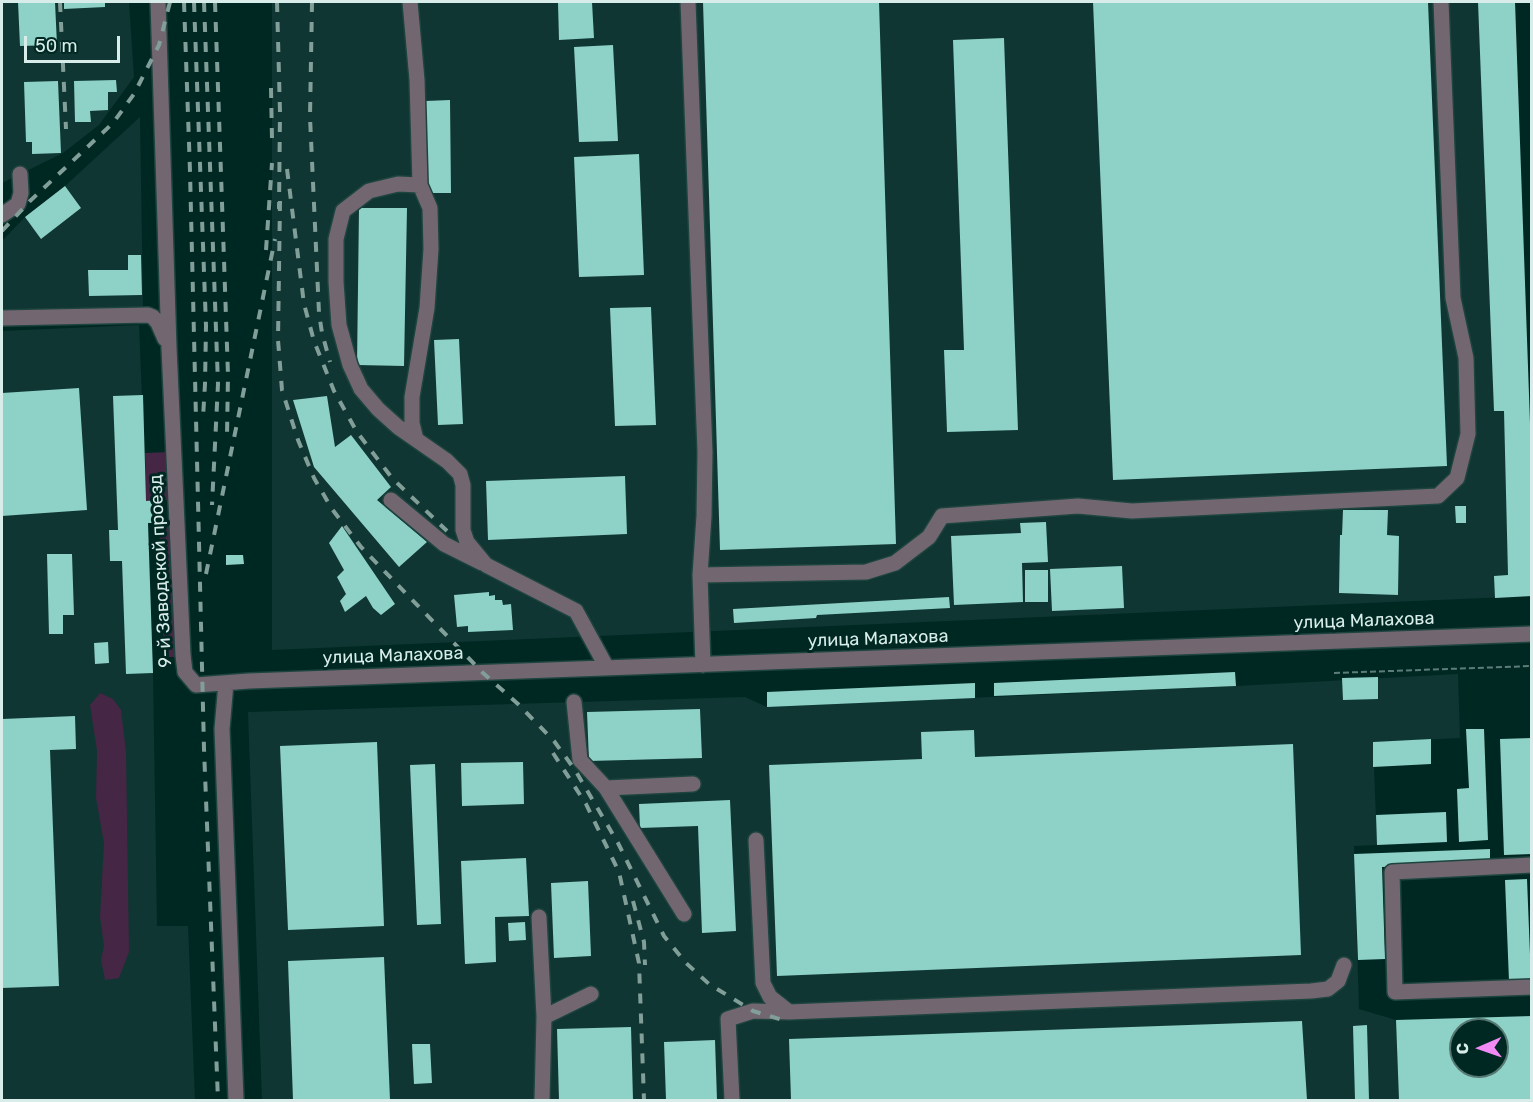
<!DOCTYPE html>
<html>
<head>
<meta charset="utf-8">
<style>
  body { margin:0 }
  #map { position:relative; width:1533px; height:1102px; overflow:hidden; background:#002823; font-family:Rubik,sans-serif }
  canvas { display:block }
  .frame { position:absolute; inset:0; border:3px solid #d8ede9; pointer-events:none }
  .north { position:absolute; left:1449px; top:1018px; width:60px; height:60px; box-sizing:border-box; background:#002823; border:2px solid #567772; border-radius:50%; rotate:268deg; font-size:16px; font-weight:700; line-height:24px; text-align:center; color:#d8ede9 }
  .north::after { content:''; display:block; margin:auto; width:21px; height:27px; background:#f28af3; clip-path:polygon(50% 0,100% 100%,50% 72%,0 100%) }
  .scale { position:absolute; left:24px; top:36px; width:96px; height:27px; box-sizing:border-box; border:3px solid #d8ede9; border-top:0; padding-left:8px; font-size:18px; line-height:21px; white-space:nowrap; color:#d8ede9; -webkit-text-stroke:4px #002823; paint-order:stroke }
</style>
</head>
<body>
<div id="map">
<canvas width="1533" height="1102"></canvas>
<div class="frame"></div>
<div class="north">С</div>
<div class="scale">50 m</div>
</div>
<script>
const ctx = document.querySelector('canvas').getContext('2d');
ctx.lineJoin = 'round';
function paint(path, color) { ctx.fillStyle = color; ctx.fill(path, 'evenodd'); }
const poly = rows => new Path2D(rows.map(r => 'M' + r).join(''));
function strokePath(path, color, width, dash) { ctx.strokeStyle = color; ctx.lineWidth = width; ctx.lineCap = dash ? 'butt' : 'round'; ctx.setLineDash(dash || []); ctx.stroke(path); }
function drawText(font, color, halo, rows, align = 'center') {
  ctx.font = font + ' Rubik,sans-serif'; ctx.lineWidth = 6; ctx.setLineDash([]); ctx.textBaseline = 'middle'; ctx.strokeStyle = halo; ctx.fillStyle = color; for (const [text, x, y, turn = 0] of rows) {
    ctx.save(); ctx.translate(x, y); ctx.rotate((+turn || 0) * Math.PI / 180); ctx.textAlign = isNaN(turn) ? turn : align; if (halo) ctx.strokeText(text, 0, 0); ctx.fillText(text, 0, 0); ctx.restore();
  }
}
paint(poly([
  [2,2,129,2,134,77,99,125,63,153,2,183],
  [272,2,1515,2,1531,482,1531,596,272,650],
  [140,117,143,307,2,311,2,241,25,217,65,186],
  [139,325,153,673,157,926,188,926,195,1100,2,1100,2,331],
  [1458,674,1460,738,1373,742,1377,845,1354,846,1359,1009,1396,1020,1399,1100,262,1100,248,712,745,697,767,707,1236,686]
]), '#0f3632');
paint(poly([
  [169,452,171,500,146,501,145,453],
  [159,523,173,523,178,657,164,657],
  [100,693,113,699,121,710,126,752,129,952,119,978,105,980,101,960,104,946,100,917,104,843,96,798,97,751,90,705]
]), '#452645');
paint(poly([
  [18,2,55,2,57,45,20,46],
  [64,2,105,2,105,7,64,9],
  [592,2,594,38,559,40,558,3],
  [703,2,879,2,896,544,720,550],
  [1093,2,1428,2,1447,466,1113,480],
  [1478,2,1515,2,1532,479,1532,596,1495,598,1494,576,1508,575,1504,411,1494,411],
  [1004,38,1018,430,947,432,944,350,964,350,953,40],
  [613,45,618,141,579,142,574,47],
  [116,80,117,92,108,92,108,110,90,111,91,122,75,122,74,81],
  [58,81,61,153,32,154,32,142,26,142,24,82],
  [450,100,451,193,427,193,425,101],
  [639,154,644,275,579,277,574,157],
  [65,186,81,208,41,239,25,217],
  [359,208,407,208,404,366,357,365],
  [128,255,141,255,142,295,89,296,88,270,128,270],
  [651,307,656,425,615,426,610,308],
  [459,339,463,424,438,425,434,340],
  [79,388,87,510,2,516,2,393],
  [143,395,146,501,159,500,159,523,148,523,153,673,126,674,122,561,110,561,109,530,118,530,113,396],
  [327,396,335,447,351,435,391,487,377,500,427,542,399,567,314,467,293,400],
  [625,476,627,534,488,540,486,481],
  [1455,506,1466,506,1466,523,1456,523],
  [1343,510,1388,510,1387,535,1399,536,1398,595,1339,593,1340,535,1342,535],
  [1046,522,1048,562,1022,563,1023,602,954,605,951,536,1021,533,1020,523],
  [342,526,395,604,381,615,373,608,366,596,345,612,340,601,346,594,337,577,344,570,329,543],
  [47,554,72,554,74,615,63,615,63,634,49,634],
  [226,555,243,555,244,564,226,565],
  [1122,566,1124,608,1052,611,1050,569],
  [1025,570,1048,570,1048,602,1025,602],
  [489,592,489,596,495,595,495,600,502,600,503,605,511,604,513,630,468,632,468,626,457,627,454,595],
  [949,597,950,608,817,615,816,618,734,623,733,609],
  [108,642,109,663,95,664,94,643],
  [1235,672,1236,686,994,696,994,683],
  [1378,677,1378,699,1343,700,1342,678],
  [975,683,975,698,767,707,767,692],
  [700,709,702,758,589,761,587,712],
  [75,716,76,749,50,750,59,986,2,988,2,719],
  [1466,729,1484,729,1488,840,1459,842,1457,789,1469,788],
  [974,730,975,757,1293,744,1301,955,777,976,769,765,922,759,921,732],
  [1532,738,1532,854,1504,855,1500,739],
  [1431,739,1431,764,1373,767,1373,742],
  [377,742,384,926,288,930,280,746],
  [523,762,524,804,462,806,461,763],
  [435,764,441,924,417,925,410,765],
  [730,800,736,931,702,933,698,826,640,828,639,804],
  [1446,812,1447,842,1377,845,1376,815],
  [1490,849,1490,863,1382,867,1385,959,1358,960,1354,854],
  [526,858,529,916,495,917,496,962,465,964,461,861],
  [1527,879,1531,980,1509,981,1505,880],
  [588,881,591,956,554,958,551,883],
  [525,922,526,940,509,941,508,923],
  [384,957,390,1100,293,1100,288,961],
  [1532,1016,1532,1100,1399,1100,1396,1020],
  [1461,1030,1497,1030,1497,1066,1461,1066],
  [1302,1021,1307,1100,791,1100,789,1039],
  [1367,1025,1369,1100,1355,1100,1353,1026],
  [631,1027,633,1100,559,1100,557,1029],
  [715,1040,717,1100,666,1100,664,1042],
  [412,1044,430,1044,432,1083,414,1084]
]), '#8ed1c7');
const minor = poly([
  [158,2,169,348,183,655,185,672,196,685,249,681,1532,634],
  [410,2,417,80,420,185,430,208,431,249,427,308,412,397,412,423,416,439],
  [688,2,705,452,704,516,700,575],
  [420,185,398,184,369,191,343,211,336,239,336,282,339,325,350,365,361,389,378,409,398,427,447,461,460,474,463,485,463,530,467,542,486,565,576,611,607,668],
  [2,215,18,204,21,193,20,174],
  [2,318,148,315,153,317,158,323,165,339],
  [391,500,444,544,482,563],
  [703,665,700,575,866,572,895,563,929,537,942,516,1078,506,1132,511,1438,496,1457,478,1468,434,1466,358,1453,298,1441,2],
  [226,683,222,729,236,1100],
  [574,702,580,760,606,788,693,784],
  [606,788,684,914],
  [756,840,763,983,770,997,789,1012],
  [1532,865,1392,872,1395,992,1532,987],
  [539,917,544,1017,542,1100],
  [544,1017,591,994],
  [732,1100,728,1019,753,1011,789,1012,1311,991,1328,989,1338,981,1344,965]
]);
strokePath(minor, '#1e443f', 18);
strokePath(poly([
  [1334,673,1532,666]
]), '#5d7d78', 2, [6, 3]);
strokePath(minor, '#726771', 15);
strokePath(poly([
  [60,2,66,129],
  [184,2,190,171,204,749,218,1100],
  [194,2,206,326,205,384,203,418],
  [204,2,218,384,212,505],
  [215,2,228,375,227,436],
  [277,2,280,112,279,209],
  [312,2,310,117,319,313,322,333,330,362],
  [271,88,272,139],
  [287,169,304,304,314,341,334,391,357,432,392,478,447,531],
  [280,201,278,340,282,390,298,440,314,478,332,509,361,547,483,673,518,704,554,741,575,770,618,843,664,936,686,963,709,984,753,1011,789,1022],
  [2,231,30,201,113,123,134,94,159,45,170,2],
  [266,250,272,163],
  [206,574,275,239],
  [553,753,586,804,619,872,639,963,644,1100],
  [633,901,644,942,645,965]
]), '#819e99', 4, [10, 10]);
drawText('18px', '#d8ede9', '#002823', [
  ["9-й Заводской проезд",161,571,-93],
  ["улица Малахова",1364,621,-2],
  ["улица Малахова",878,639,-2],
  ["улица Малахова",393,656,-2]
]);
</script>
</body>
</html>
